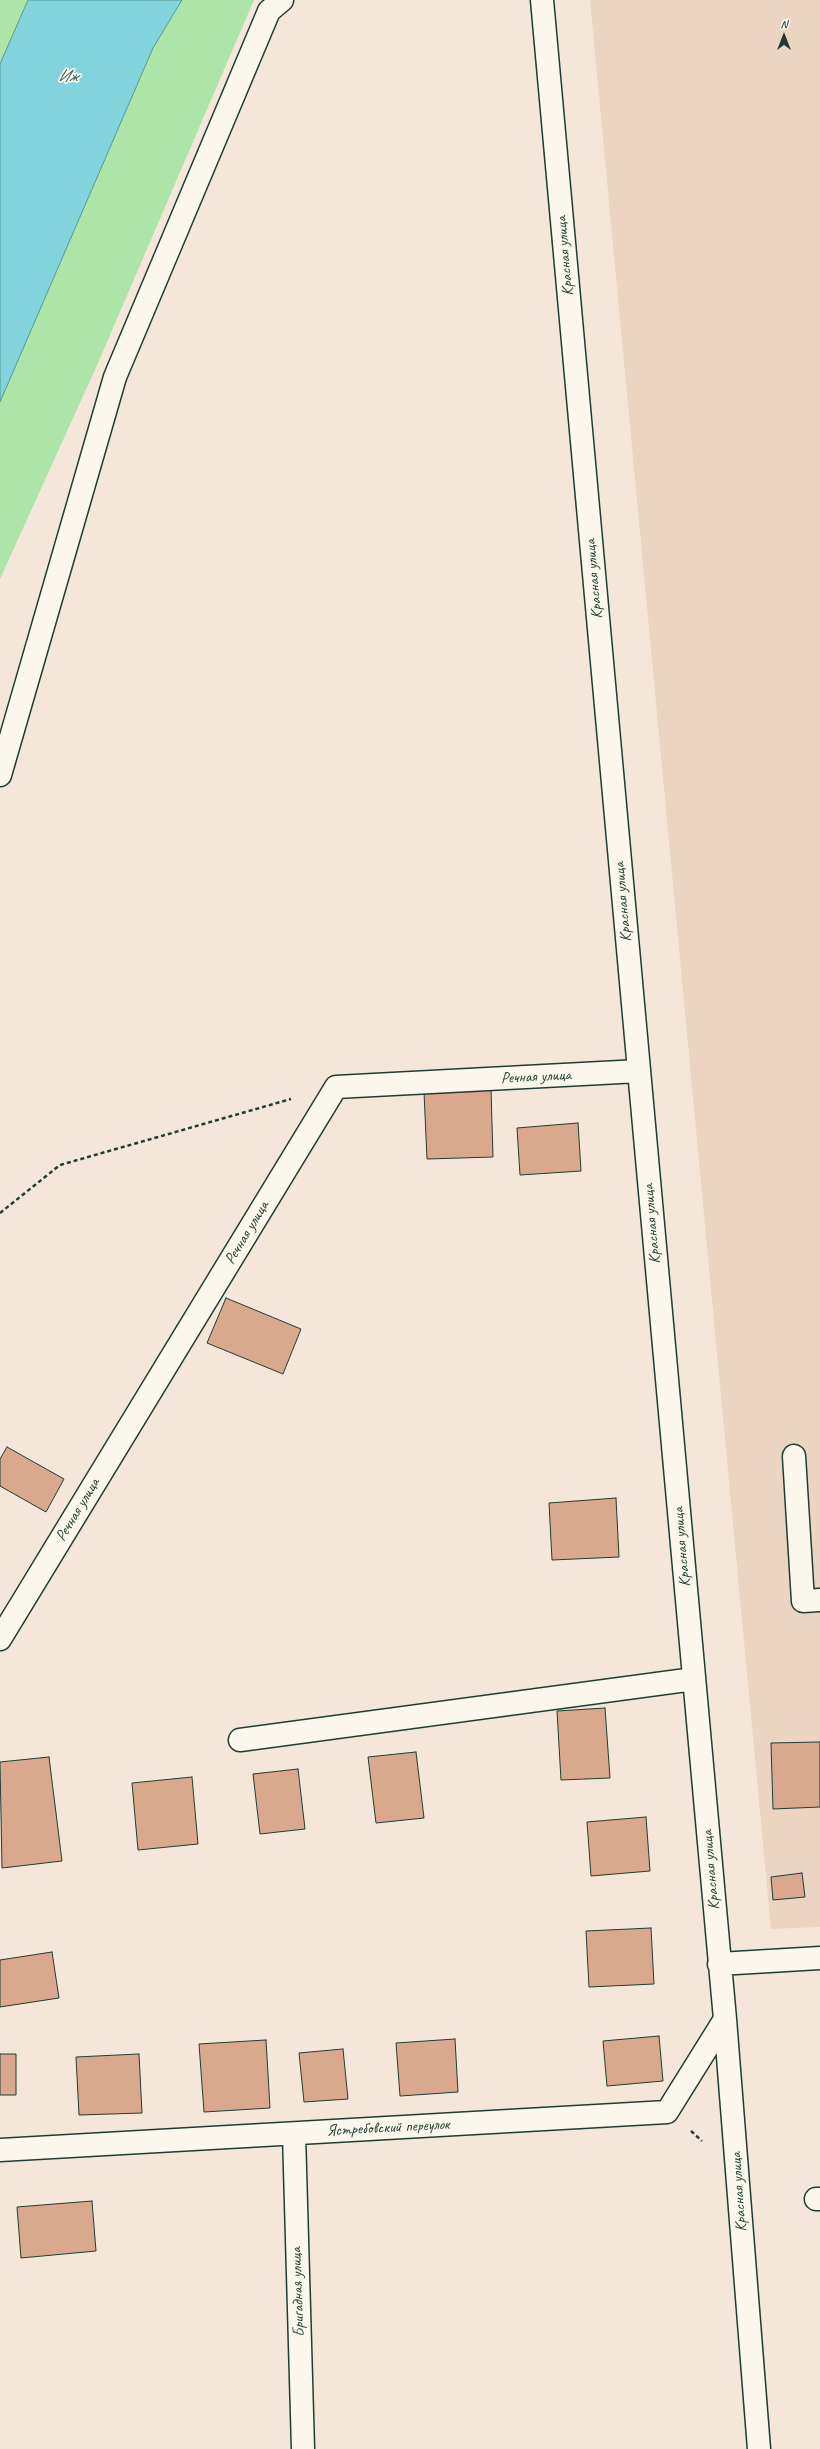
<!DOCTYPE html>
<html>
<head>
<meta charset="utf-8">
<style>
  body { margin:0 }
  #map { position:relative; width:820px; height:2449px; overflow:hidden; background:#f4e7d9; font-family:Caveat,sans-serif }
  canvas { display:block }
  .north { position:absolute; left:764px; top:16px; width:40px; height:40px; -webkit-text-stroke:3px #fbf7ec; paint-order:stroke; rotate:0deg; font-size:11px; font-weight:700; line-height:16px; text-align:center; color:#1f3d34 }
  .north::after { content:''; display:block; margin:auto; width:14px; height:18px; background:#1f3d34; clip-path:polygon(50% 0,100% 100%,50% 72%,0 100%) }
</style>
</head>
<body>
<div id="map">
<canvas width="820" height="2449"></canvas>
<div class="north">N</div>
</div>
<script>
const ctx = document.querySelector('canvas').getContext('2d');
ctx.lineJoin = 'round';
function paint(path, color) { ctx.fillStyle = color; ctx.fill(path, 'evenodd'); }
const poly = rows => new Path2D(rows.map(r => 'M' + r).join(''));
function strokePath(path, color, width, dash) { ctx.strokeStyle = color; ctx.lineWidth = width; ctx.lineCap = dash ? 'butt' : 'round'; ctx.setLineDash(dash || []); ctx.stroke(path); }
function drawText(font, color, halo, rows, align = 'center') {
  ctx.font = font + ' Caveat,sans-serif'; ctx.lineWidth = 3.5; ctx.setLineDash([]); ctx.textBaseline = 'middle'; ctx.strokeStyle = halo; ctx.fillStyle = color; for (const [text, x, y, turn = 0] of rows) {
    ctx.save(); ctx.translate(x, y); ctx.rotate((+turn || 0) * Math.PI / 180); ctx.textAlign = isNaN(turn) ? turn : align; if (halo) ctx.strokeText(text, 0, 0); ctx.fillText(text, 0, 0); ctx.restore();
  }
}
paint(poly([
  [590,0,820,0,820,1927,771,1929]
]), '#ecd4c2');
paint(poly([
  [0,0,28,0,0,64],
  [182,0,254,0,98,363,0,579,0,402,153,48]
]), '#ade4a7');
const water = poly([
  [28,0,182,0,153,48,0,402,0,64,28,0]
]);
paint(water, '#82d3db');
strokePath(water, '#5a9798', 1);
const building = poly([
  [491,1089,493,1157,427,1159,424,1092,491,1089],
  [578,1123,581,1171,520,1175,517,1128,578,1123],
  [226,1298,301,1329,283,1374,207,1343,226,1298],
  [7,1447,64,1479,46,1512,0,1486,0,1459,7,1447],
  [616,1498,619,1557,552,1560,549,1503,616,1498],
  [605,1708,610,1778,561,1780,557,1711,605,1708],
  [820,1742,820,1807,773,1809,771,1743,820,1742],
  [416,1752,424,1818,376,1823,368,1757,416,1752],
  [49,1757,62,1861,2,1868,0,1762,49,1757],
  [298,1769,305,1829,260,1834,253,1774,298,1769],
  [192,1777,198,1844,138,1850,132,1783,192,1777],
  [646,1817,650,1871,591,1876,587,1822,646,1817],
  [802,1873,805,1897,773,1900,771,1877,802,1873],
  [651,1928,654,1984,589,1987,586,1931,651,1928],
  [52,1952,59,1998,0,2007,0,1960,52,1952],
  [659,2036,663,2081,607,2086,603,2041,659,2036],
  [455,2039,458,2092,400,2096,396,2043,455,2039],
  [266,2040,270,2108,204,2112,199,2044,266,2040],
  [343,2049,348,2099,304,2102,299,2053,343,2049],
  [0,2054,16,2054,16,2095,0,2095,0,2054],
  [139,2054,142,2113,79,2115,76,2057,139,2054],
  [92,2201,96,2251,21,2258,17,2207,92,2201]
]);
paint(building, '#daa98d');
strokePath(building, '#1f3d34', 1);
const minor = poly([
  [542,0,725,2019,759,2449],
  [0,775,115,377,269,11,282,0],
  [794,1456,803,1601,820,1600],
  [0,1639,336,1087,639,1071],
  [240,1740,694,1679],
  [719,1964,820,1958],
  [294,2134,303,2449],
  [0,2150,667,2112,725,2019],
  [816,2199,820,2199]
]);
strokePath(minor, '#1f3d34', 25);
strokePath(poly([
  [0,1213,60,1165,291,1099],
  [691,2131,702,2141]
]), '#1f3d34', 2.5, [4, 3]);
strokePath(minor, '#fbf7ec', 22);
drawText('16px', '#1f3d34', '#fbf7ec', [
  ["Красная улица",565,256,-95],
  ["Красная улица",594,579,-95],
  ["Красная улица",623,902,-95],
  ["Речная улица",536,1077,-3],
  ["Красная улица",652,1224,-95],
  ["Речная улица",247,1233,-59],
  ["Речная улица",78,1510,-59],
  ["Красная улица",682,1547,-95],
  ["Красная улица",711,1870,-95],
  ["Ястребовский переулок",388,2128,-3],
  ["Красная улица",739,2192,-94],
  ["Бригадная улица",298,2292,-92]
]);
drawText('italic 17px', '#335b55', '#fbf7ec', [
  ["Иж",68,77]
]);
</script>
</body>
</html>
